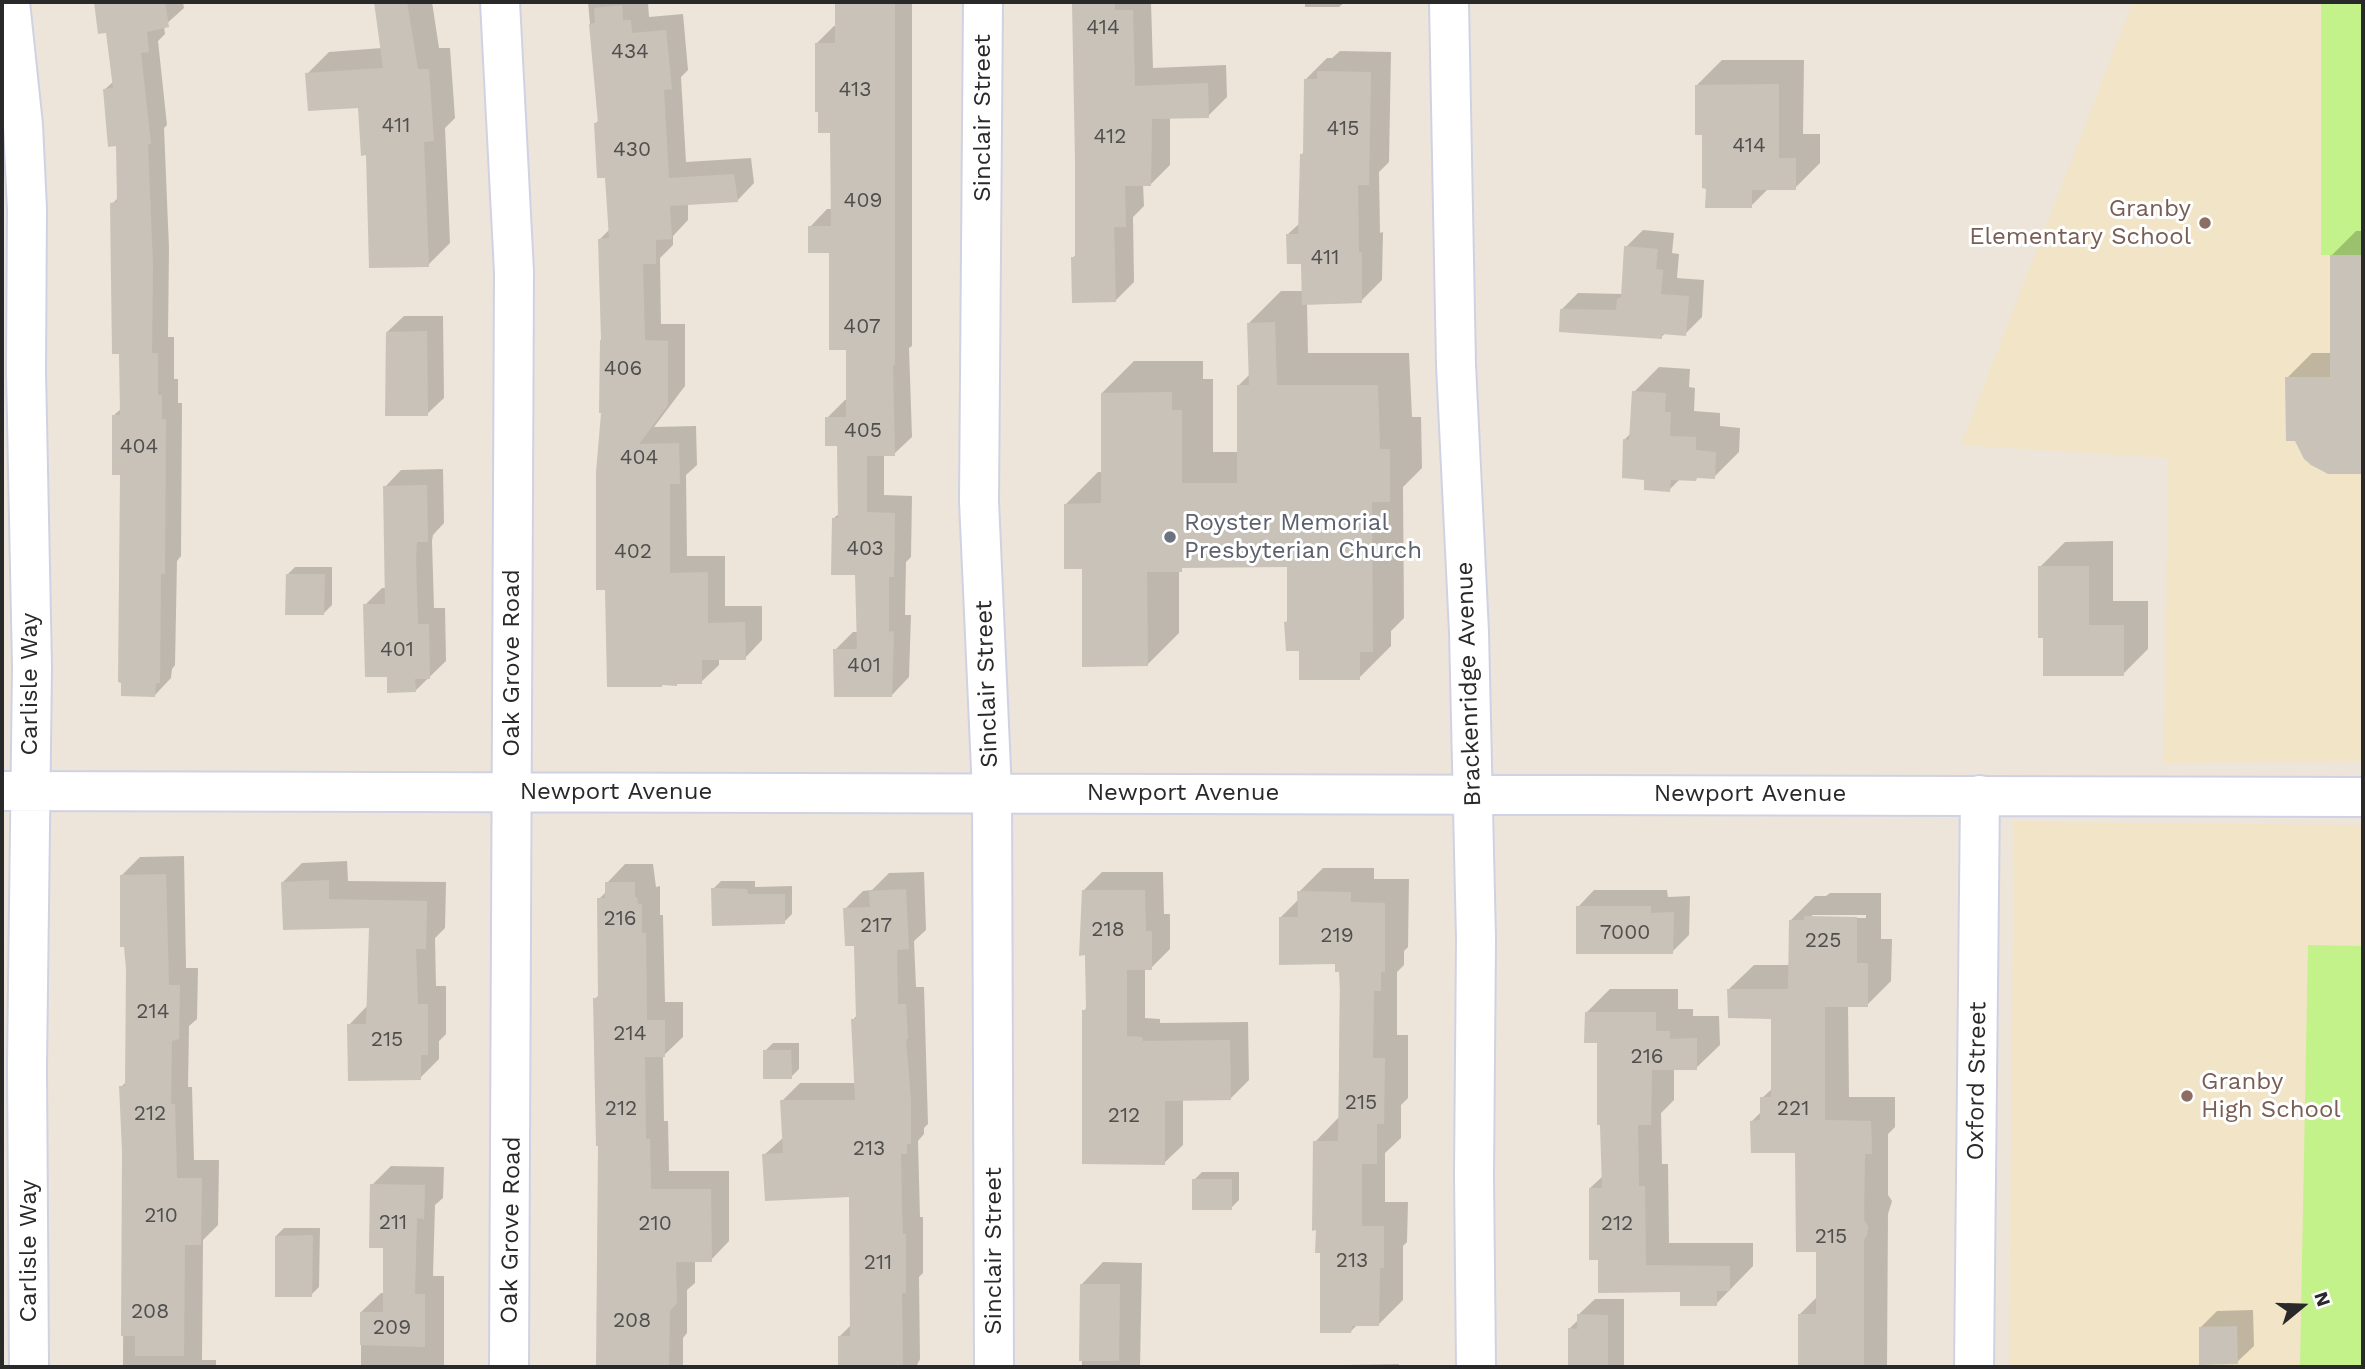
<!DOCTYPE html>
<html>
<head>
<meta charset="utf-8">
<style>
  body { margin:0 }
  #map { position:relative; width:2365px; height:1369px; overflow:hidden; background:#ede5d9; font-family:"Work Sans",sans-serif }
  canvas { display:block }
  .frame { position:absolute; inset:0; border:4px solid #292929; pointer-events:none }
  .north { position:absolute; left:2267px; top:1271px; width:70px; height:70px; -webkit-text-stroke:5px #fff; paint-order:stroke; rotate:71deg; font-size:19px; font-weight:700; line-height:28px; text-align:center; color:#292929 }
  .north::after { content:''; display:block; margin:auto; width:24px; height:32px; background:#292929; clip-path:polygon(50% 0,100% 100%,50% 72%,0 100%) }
</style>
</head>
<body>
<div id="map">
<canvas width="2365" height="1369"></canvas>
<div class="frame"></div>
<div class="north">N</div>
</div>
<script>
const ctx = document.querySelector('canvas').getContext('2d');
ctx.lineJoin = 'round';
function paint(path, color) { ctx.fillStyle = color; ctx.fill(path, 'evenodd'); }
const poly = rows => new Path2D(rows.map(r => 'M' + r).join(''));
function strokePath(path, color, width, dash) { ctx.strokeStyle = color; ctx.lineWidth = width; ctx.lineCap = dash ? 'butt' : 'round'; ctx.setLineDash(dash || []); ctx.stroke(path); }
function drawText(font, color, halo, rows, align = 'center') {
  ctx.font = font + ' "Work Sans",sans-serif'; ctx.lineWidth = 6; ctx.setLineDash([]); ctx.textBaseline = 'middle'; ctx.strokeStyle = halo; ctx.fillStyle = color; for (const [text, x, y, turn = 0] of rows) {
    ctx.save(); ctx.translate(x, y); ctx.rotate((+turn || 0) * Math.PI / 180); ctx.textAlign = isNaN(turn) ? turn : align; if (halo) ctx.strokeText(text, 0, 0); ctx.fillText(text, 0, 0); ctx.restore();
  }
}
paint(poly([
  [2133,2,2363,2,2363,761,2164,763,2168,458,1961,445],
  [2014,822,2363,825,2363,1367,2009,1367]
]), '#f1e4c7');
paint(poly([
  [2321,2,2363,2,2363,255,2321,255],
  [2308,945,2363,946,2363,1367,2300,1367]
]), '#c3f28a');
paint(poly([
  [95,2,183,2,184,8,164,26,165,34,158,41,167,125,164,128,169,248,168,337,174,337,174,379,178,379,178,403,182,403,181,556,177,561,175,665,172,669,171,678,155,695,113,416,122,408,112,204,119,197,117,144,104,90,114,81,107,31,99,32],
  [376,2,432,2,439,48,450,48,455,118,445,128,450,243,428,265,368,154,359,106,307,74,329,52,382,48],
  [588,2,648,3,649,17,683,14,688,70,681,77,686,162,751,158,754,183,737,201,688,203,688,220,673,236,673,245,660,258,661,324,685,324,685,386,654,427,696,426,697,465,686,475,687,556,725,556,725,606,762,606,762,640,745,658,719,658,719,665,701,682,603,411,600,239,610,229,606,176,595,124,599,120],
  [837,2,912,2,912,346,909,348,912,437,894,454,884,454,884,495,912,496,911,557,906,562,905,615,911,615,909,677,892,695,835,650,853,632,858,632,856,573,834,518,840,513,839,444,827,418,845,400,847,400,848,348,830,251,810,227,827,209,832,209,831,132,816,44,834,26,837,26],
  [1075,2,1151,2,1153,68,1226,65,1227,97,1208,116,1170,117,1170,165,1151,184,1143,184,1144,206,1133,217,1134,282,1115,301,1073,258,1076,254],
  [1305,2,1345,2,1339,7,1305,7],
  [1340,51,1391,52,1389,162,1379,172,1380,233,1383,232,1382,280,1361,301,1307,303,1308,353,1409,353,1412,417,1421,417,1422,468,1403,487,1404,618,1391,631,1391,646,1359,678,1301,650,1285,623,1289,619,1289,566,1186,566,1179,570,1179,633,1147,665,1084,567,1066,504,1098,472,1103,472,1102,393,1134,361,1203,361,1203,379,1213,379,1213,452,1239,452,1239,385,1250,374,1249,323,1281,291,1303,291,1303,262,1288,234,1300,223,1301,155,1305,151,1305,80,1327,58,1332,58],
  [1722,60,1804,60,1803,134,1820,134,1820,163,1795,188,1769,188,1751,206,1697,85],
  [1643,230,1674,233,1672,253,1679,254,1677,278,1704,280,1702,317,1685,334,1666,333,1661,337,1561,310,1578,293,1623,294,1626,247],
  [2356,231,2363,231,2363,472,2329,472,2296,440,2287,378,2312,353,2332,353,2331,256],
  [404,316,443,316,444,398,427,414,387,332],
  [1659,367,1690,369,1689,387,1695,388,1694,411,1720,413,1720,426,1740,428,1739,452,1714,477,1681,478,1669,490,1646,478,1624,440,1631,433,1634,392],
  [443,469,444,523,433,535,432,541,434,608,445,608,446,661,415,691,389,675,365,605,382,588,386,588,385,487,401,470],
  [2113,541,2113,601,2148,601,2148,649,2123,674,2040,567,2065,542],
  [295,567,332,567,332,605,324,613,287,575],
  [184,856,186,968,198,968,197,1019,189,1026,188,1087,192,1087,194,1160,219,1160,218,1225,203,1240,202,1360,216,1360,216,1367,123,1367,124,1151,121,1087,127,1081,128,969,122,875,140,857],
  [347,861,348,881,446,882,445,928,435,938,436,986,446,986,446,1034,439,1041,439,1059,420,1078,349,1025,368,1005,371,926,283,882,302,863],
  [625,864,653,864,656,887,660,886,660,915,663,915,665,1002,683,1002,683,1037,663,1056,664,1121,668,1121,669,1171,729,1171,729,1241,711,1260,695,1260,695,1283,687,1290,687,1333,683,1338,683,1367,601,1367,600,1144,595,999,600,994,599,899,607,891,607,883],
  [1323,868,1374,868,1374,879,1409,879,1408,947,1404,951,1404,965,1397,972,1397,1035,1408,1035,1408,1098,1401,1105,1401,1138,1385,1153,1385,1202,1408,1202,1407,1242,1403,1246,1403,1300,1379,1324,1358,1324,1351,1331,1322,1251,1315,1142,1339,1117,1340,970,1337,963,1281,917,1299,899,1299,892],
  [924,872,926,930,914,941,916,987,924,987,928,1124,924,1128,924,1134,918,1141,920,1217,923,1217,923,1273,919,1277,920,1359,916,1367,840,1367,840,1336,852,1324,851,1195,764,1155,784,1137,782,1101,800,1083,856,1083,853,1020,857,1015,855,944,845,909,863,891,872,890,889,873],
  [1102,872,1163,872,1164,914,1170,914,1170,949,1151,968,1145,968,1145,1018,1160,1019,1160,1023,1248,1022,1249,1080,1230,1099,1183,1099,1183,1145,1164,1163,1084,1011,1087,1007,1083,891],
  [721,881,755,881,755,887,792,886,792,914,784,922,713,889],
  [1594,890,1667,890,1668,897,1690,896,1689,935,1672,952,1578,907],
  [1830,893,1881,893,1881,939,1892,939,1891,981,1867,1005,1848,1005,1849,1097,1895,1097,1895,1127,1888,1134,1888,1195,1892,1201,1888,1214,1887,1367,1800,1367,1800,1314,1817,1297,1817,1250,1797,1152,1752,1121,1762,1111,1762,1098,1773,1088,1772,1017,1729,989,1754,965,1790,965,1790,921,1815,896,1826,896],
  [1812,915,1866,915,1866,918,1812,918],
  [1610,989,1678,989,1678,1009,1693,1009,1693,1016,1719,1016,1720,1045,1696,1068,1674,1068,1674,1100,1661,1113,1662,1164,1668,1164,1669,1243,1753,1243,1753,1266,1716,1304,1600,1258,1590,1188,1603,1176,1599,1042,1586,1013],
  [773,1043,799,1043,799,1069,791,1077,765,1051],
  [391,1166,444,1167,443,1198,435,1205,433,1276,444,1276,444,1367,359,1367,361,1365,361,1312,381,1293,384,1293,385,1246,372,1185],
  [1202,1172,1239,1172,1239,1200,1231,1208,1194,1180],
  [284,1228,320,1228,319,1287,311,1295,276,1236],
  [1103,1262,1142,1263,1140,1367,1082,1367,1081,1285],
  [1595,1299,1624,1299,1624,1367,1569,1367,1569,1329,1578,1320,1578,1315],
  [2253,1310,2254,1346,2237,1362,2200,1328,2217,1311],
  [1399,1364,1399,1367,1344,1367,1346,1365]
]), '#0003');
paint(poly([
  [94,2,165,2,169,27,147,32,149,52,141,53,151,144,148,144,153,266,152,353,158,353,158,395,162,395,162,419,166,419,165,574,161,574,160,683,156,683,155,697,121,696,121,683,118,682,120,475,112,475,112,415,120,415,119,354,112,354,110,203,117,202,116,146,108,147,103,89,113,88,106,33,98,34],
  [374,2,407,2,418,69,429,69,434,141,424,142,429,267,369,268,366,155,361,156,358,108,308,111,305,73,383,68],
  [835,2,895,2,895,365,893,365,895,456,867,456,867,512,895,513,894,577,889,577,889,632,894,631,892,697,834,697,833,649,857,649,855,575,831,575,832,518,838,518,837,446,825,446,825,417,846,417,846,350,829,350,829,253,808,253,808,226,831,226,830,133,818,133,818,112,815,112,815,43,835,43],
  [1072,2,1115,2,1115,10,1133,10,1135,86,1208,83,1209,118,1152,119,1151,186,1125,186,1126,227,1114,227,1116,302,1072,303,1071,257,1075,257,1075,161],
  [622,5,623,20,631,20,632,33,666,30,672,89,664,90,669,178,734,174,738,202,670,206,672,239,656,240,656,264,643,264,645,340,668,341,668,405,639,444,679,443,680,484,670,484,670,573,708,572,708,623,745,622,746,660,702,660,702,684,677,684,677,686,662,685,662,687,607,687,605,590,596,590,596,472,601,413,599,413,600,340,601,340,598,239,609,238,605,178,597,178,594,123,598,123,589,24,595,23,594,8],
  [1317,71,1371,72,1369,185,1358,185,1359,253,1362,252,1362,303,1302,305,1301,264,1287,264,1286,234,1298,234,1300,154,1303,154,1304,79,1317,79],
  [1779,84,1779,158,1796,158,1796,190,1752,190,1752,208,1705,208,1706,189,1702,188,1702,135,1695,135,1695,85],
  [1624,246,1658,249,1656,269,1663,270,1661,294,1689,296,1686,336,1662,334,1662,339,1559,332,1560,309,1616,310,1617,299,1621,297],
  [2330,255,2363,255,2363,474,2328,474,2311,465,2304,459,2295,441,2286,441,2285,377,2330,377],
  [1275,322,1277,385,1378,385,1380,449,1390,449,1390,502,1372,502,1373,652,1360,652,1360,680,1299,680,1299,651,1286,651,1284,622,1287,622,1287,567,1182,568,1182,572,1147,572,1148,666,1082,667,1082,569,1064,569,1064,504,1101,503,1101,393,1172,392,1172,410,1182,410,1182,483,1237,483,1237,385,1249,385,1247,323],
  [427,331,428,416,385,416,386,332],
  [1632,391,1666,393,1665,412,1671,412,1670,436,1696,437,1696,450,1716,452,1715,479,1697,478,1696,481,1671,480,1670,492,1644,490,1644,480,1622,478,1623,439,1629,440],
  [427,485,428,542,417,542,416,559,418,624,429,624,430,679,415,679,416,692,387,693,387,677,365,677,363,604,385,604,383,486],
  [2038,566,2089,566,2089,625,2124,625,2124,676,2043,676,2043,638,2038,638],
  [286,574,325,574,324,615,285,615],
  [166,874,169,985,180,985,179,1039,172,1041,171,1104,175,1104,177,1178,202,1178,201,1245,185,1245,184,1356,135,1356,135,1336,121,1336,122,1151,119,1086,125,1086,126,969,124,947,120,947,120,875],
  [329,880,329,899,427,901,426,949,416,949,418,1004,428,1004,428,1055,421,1055,421,1080,348,1081,347,1024,366,1024,369,928,283,930,281,882],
  [605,882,635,882,635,897,637,897,638,904,642,904,642,933,646,933,647,1020,665,1020,665,1057,645,1057,646,1139,650,1139,651,1189,711,1189,712,1262,676,1262,677,1303,670,1311,669,1367,596,1367,598,1146,596,1146,593,998,598,998,597,898,605,898],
  [711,888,747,889,748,894,785,894,785,924,712,926],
  [906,889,909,949,897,950,898,1004,906,1004,908,1039,906,1039,911,1100,911,1144,907,1144,907,1154,901,1154,902,1210,903,1234,906,1234,906,1293,902,1293,903,1367,838,1367,838,1336,850,1336,849,1197,765,1201,762,1154,783,1153,780,1100,855,1100,851,1019,856,1019,854,946,845,946,843,908,870,907,869,891],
  [1082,890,1145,890,1146,931,1152,931,1152,970,1127,970,1127,1036,1142,1037,1143,1041,1230,1040,1231,1100,1165,1101,1165,1165,1082,1164,1082,1010,1086,1010,1085,955,1079,956],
  [1297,891,1351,892,1351,902,1385,903,1385,972,1381,972,1381,991,1374,991,1373,1058,1385,1058,1384,1124,1377,1124,1377,1164,1362,1164,1362,1226,1384,1226,1384,1268,1380,1268,1379,1326,1352,1326,1351,1333,1320,1333,1320,1253,1315,1253,1316,1230,1312,1231,1313,1141,1338,1141,1340,991,1339,972,1335,972,1335,964,1279,965,1279,917,1298,917],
  [1576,906,1651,906,1651,913,1674,912,1673,954,1576,954],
  [1804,916,1857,917,1857,963,1868,963,1868,1007,1825,1007,1825,1120,1871,1121,1872,1154,1865,1154,1864,1220,1868,1226,1867,1235,1864,1240,1864,1367,1798,1367,1798,1314,1816,1314,1816,1252,1796,1252,1795,1153,1751,1153,1750,1121,1760,1120,1760,1097,1771,1097,1771,1019,1728,1018,1727,989,1788,989,1789,920,1804,920],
  [1585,1012,1656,1012,1656,1031,1670,1031,1670,1039,1697,1038,1697,1070,1652,1070,1651,1125,1638,1125,1639,1186,1645,1186,1646,1265,1730,1266,1730,1291,1717,1291,1717,1306,1680,1306,1680,1292,1598,1293,1598,1260,1589,1260,1589,1188,1602,1188,1600,1125,1597,1125,1597,1043,1584,1043],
  [763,1050,791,1050,792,1079,763,1079],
  [1192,1179,1232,1179,1232,1210,1192,1210],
  [370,1184,425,1185,424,1219,417,1218,415,1294,425,1294,425,1347,360,1345,360,1312,383,1312,383,1248,369,1248],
  [313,1235,312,1297,275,1297,275,1236],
  [1080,1284,1120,1284,1119,1361,1079,1361],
  [1577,1314,1608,1315,1608,1367,1568,1367,1568,1328,1577,1329],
  [2237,1326,2238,1364,2199,1365,2199,1327]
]), '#c8c2b9');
const minor = poly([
  [10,2,23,125,27,209,26,371,32,667,27,1067,29,1367],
  [500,2,514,272,509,1367],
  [983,2,979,501,992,792,994,1367],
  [1449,2,1456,365,1469,632,1476,939,1474,1175,1476,1367],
  [2,791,2363,797],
  [1974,1367,1980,795]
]);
strokePath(minor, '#cfd2e4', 42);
strokePath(minor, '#fff', 38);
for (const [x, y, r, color] of [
  [2205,223,7,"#8d6e63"],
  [1170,537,7,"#6b7280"],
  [2187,1096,7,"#8d6e63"]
]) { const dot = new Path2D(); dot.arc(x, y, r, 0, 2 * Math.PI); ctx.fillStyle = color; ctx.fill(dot); strokePath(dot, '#fff', 2.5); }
drawText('21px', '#514f4d', null, [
  ["414",1103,28],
  ["434",630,52],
  ["413",855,90],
  ["411",396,126],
  ["415",1343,129],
  ["412",1110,137],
  ["414",1749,146],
  ["430",632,150],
  ["409",863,201],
  ["411",1325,258],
  ["407",862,327],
  ["406",623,369],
  ["405",863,431],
  ["404",139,447],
  ["404",639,458],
  ["403",865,549],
  ["402",633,552],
  ["401",397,650],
  ["401",864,666],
  ["216",620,919],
  ["217",876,926],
  ["218",1108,930],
  ["7000",1625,933],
  ["219",1337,936],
  ["225",1823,941],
  ["214",153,1012],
  ["214",630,1034],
  ["215",387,1040],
  ["216",1647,1057],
  ["215",1361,1103],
  ["212",621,1109],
  ["221",1793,1109],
  ["212",150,1114],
  ["212",1124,1116],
  ["213",869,1149],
  ["210",161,1216],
  ["211",393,1223],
  ["210",655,1224],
  ["212",1617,1224],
  ["215",1831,1237],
  ["213",1352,1261],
  ["211",878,1263],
  ["208",150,1312],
  ["208",632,1321],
  ["209",392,1328]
]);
drawText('24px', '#292929', '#fff', [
  ["Sinclair Street",983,118,-90],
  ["Oak Grove Road",512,663,-90],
  ["Carlisle Way",30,684,-90],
  ["Sinclair Street",987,684,-92],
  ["Brackenridge Avenue",1469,684,-92],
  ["Newport Avenue",616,792],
  ["Newport Avenue",1183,793],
  ["Newport Avenue",1750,794],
  ["Oxford Street",1977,1081,-89],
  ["Oak Grove Road",511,1230,-89],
  ["Carlisle Way",29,1251,-90],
  ["Sinclair Street",994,1251,-90]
]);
drawText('24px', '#785e54', '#fff', [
  ["Granby",2191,209],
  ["Elementary School",2191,237],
  ["Granby",2201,1082,"left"],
  ["High School",2201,1110,"left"]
], 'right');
drawText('24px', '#5b616d', '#fff', [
  ["Royster Memorial",1184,523],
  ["Presbyterian Church",1184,551]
], 'left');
</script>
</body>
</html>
